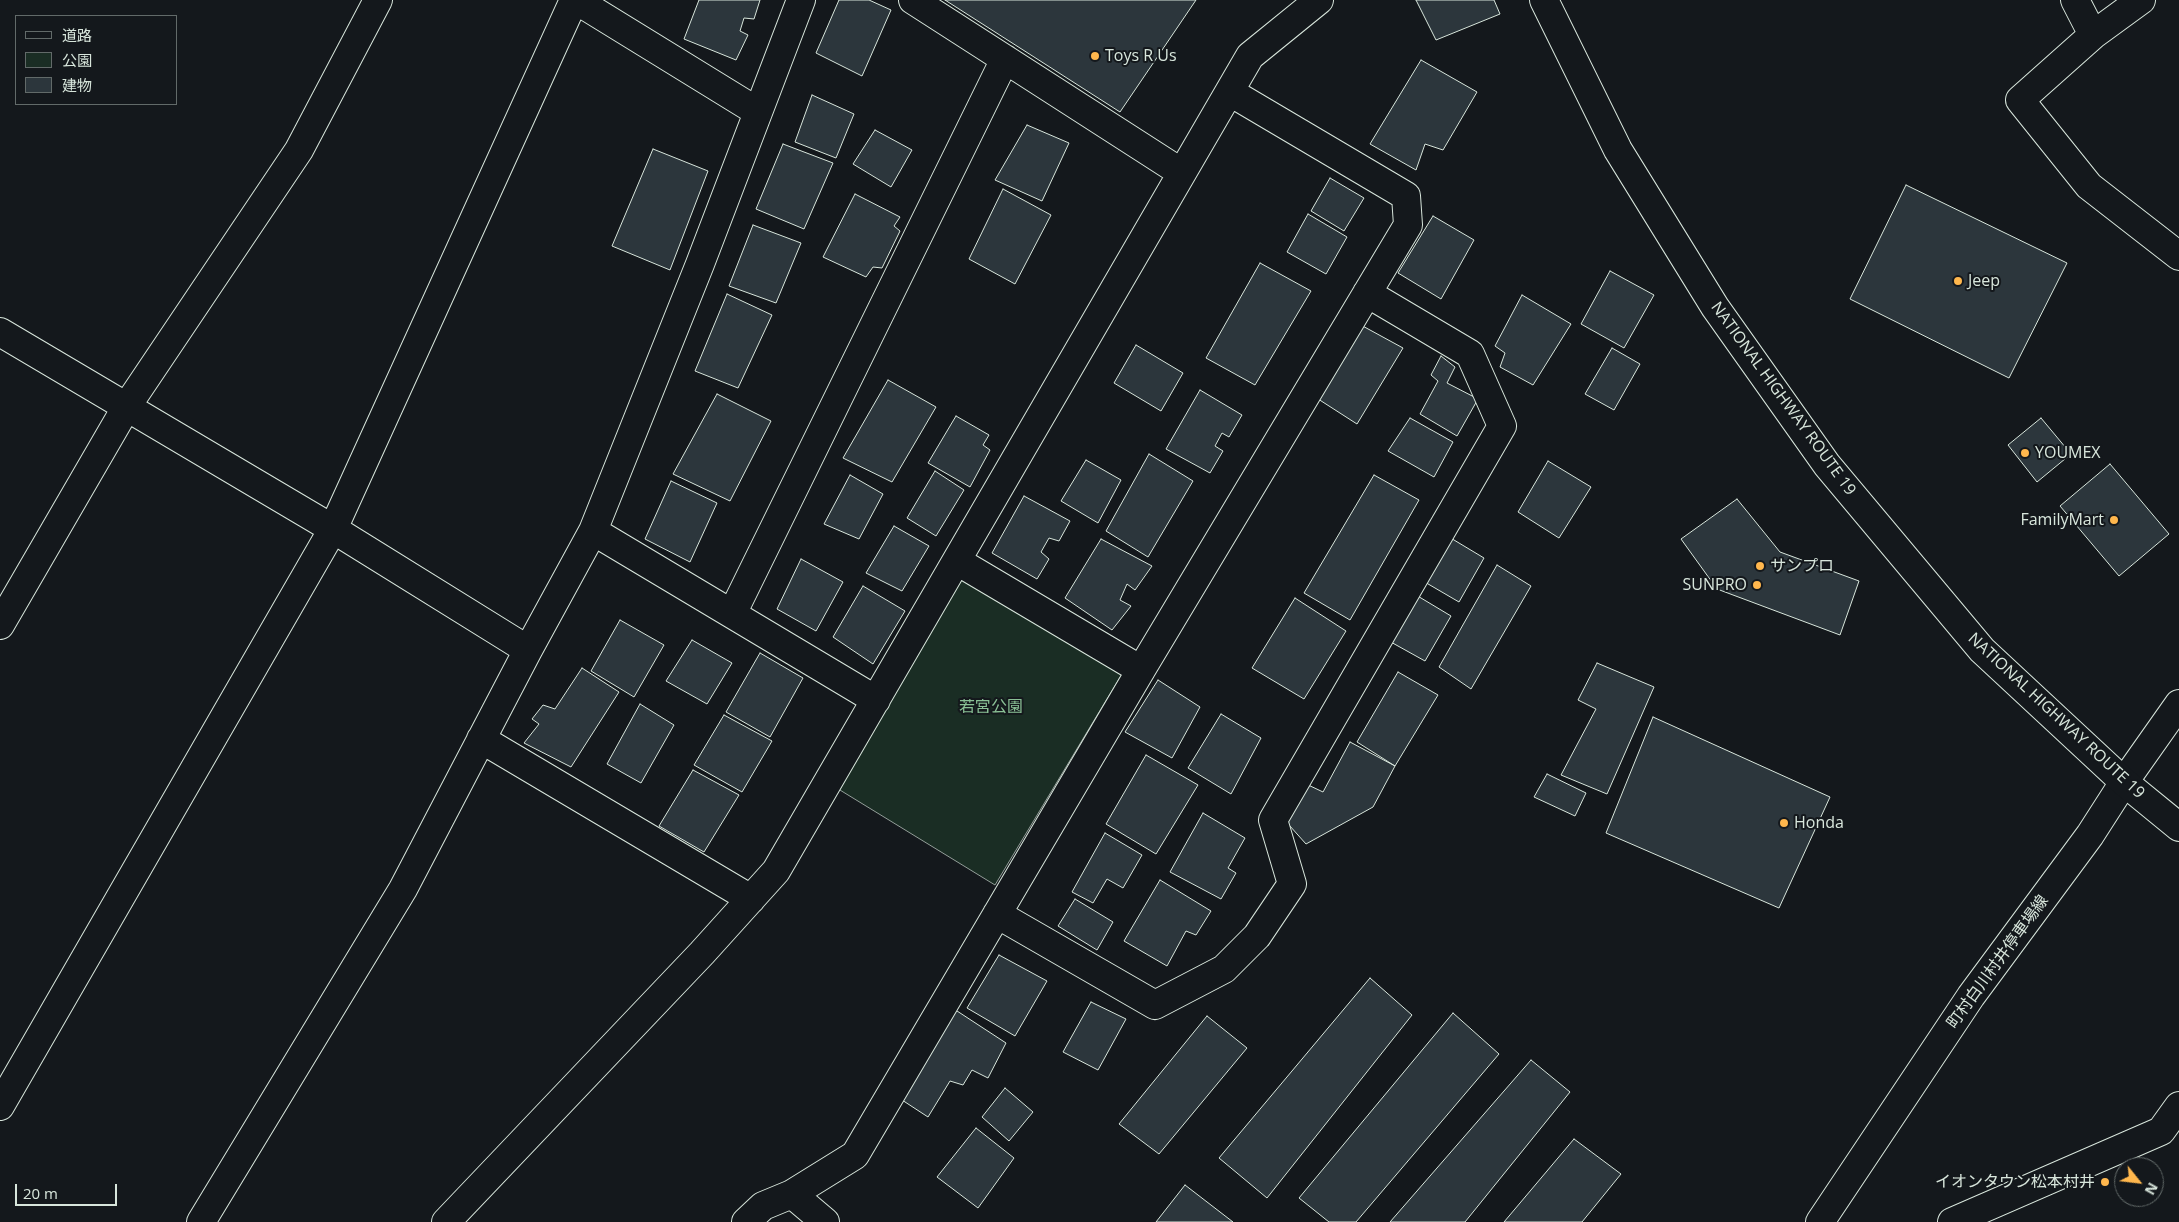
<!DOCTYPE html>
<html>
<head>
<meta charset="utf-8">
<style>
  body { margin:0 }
  #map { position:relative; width:2179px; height:1222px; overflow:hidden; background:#14181c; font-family:"Open Sans","Noto Sans JP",sans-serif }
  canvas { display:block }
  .legend { position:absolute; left:15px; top:15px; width:162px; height:90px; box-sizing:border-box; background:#14181c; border:1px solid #626a69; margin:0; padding:6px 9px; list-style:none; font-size:15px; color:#d8e6dc }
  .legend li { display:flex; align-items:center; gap:10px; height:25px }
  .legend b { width:25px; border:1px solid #626a69 }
  .north { position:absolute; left:2114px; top:1157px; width:50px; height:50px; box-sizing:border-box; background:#14181c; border:1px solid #626a69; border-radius:50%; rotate:119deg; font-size:14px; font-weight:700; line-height:20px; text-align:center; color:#d8e6dc }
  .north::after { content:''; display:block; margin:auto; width:18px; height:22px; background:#ffb74d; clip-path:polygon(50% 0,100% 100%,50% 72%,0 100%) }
  .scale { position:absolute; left:15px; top:1184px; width:102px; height:22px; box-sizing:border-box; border:2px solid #d8e6dc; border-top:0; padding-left:6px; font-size:15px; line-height:18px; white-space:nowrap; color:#d8e6dc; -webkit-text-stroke:4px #14181c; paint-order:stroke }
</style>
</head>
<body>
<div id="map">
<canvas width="2179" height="1222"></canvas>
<ul class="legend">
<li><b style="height:6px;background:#14181c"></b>道路</li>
<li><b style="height:14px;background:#1a2d24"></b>公園</li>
<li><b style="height:14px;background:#2c363c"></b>建物</li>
</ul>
<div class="north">N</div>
<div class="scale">20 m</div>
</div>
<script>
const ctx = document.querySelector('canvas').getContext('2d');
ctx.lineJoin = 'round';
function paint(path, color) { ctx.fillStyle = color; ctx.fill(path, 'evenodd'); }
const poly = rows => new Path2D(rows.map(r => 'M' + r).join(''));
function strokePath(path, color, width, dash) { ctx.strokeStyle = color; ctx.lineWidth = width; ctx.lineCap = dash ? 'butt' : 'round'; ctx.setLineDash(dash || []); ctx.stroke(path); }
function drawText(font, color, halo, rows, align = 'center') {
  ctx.font = font + ' "Open Sans","Noto Sans JP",sans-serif'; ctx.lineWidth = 4; ctx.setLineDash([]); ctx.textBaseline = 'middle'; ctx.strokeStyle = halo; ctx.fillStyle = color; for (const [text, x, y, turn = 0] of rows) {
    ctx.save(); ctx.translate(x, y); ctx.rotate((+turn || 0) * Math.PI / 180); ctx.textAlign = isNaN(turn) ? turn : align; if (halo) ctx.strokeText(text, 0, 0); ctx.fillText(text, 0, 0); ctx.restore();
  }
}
const green = poly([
  [958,575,1122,674,995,885,835,787,958,575]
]);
paint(green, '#1a2d24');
strokePath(green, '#939e99', 1);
const building = poly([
  [699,0,760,0,754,19,744,18,740,31,748,35,736,60,684,39,699,0],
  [839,0,869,0,891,10,862,76,816,53,839,0],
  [945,0,1196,0,1120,112,945,0],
  [1416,0,1494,0,1500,14,1436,40,1416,0],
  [1421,60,1477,92,1443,150,1425,144,1416,170,1370,144,1421,60],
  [812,95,854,114,836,158,795,142,812,95],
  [1027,125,1069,143,1042,201,995,180,1027,125],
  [875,130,912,150,891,187,853,164,875,130],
  [783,144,833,163,804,229,756,209,783,144],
  [653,149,708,171,670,270,612,246,653,149],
  [1330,178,1364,198,1344,231,1311,211,1330,178],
  [1906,185,2067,263,2009,378,1850,299,1906,185],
  [1003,189,1051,215,1015,284,969,259,1003,189],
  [855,194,900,217,894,226,900,231,882,268,873,267,866,277,823,257,855,194],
  [1308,214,1347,237,1326,274,1287,252,1308,214],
  [1433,216,1474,240,1441,299,1398,273,1433,216],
  [753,225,801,243,776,303,729,286,753,225],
  [1260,263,1311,291,1255,385,1206,358,1260,263],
  [1610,271,1654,295,1624,348,1581,324,1610,271],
  [727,294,772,315,738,388,695,371,727,294],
  [1522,295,1571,324,1533,385,1500,367,1505,353,1495,346,1522,295],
  [1359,324,1403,348,1357,424,1315,397,1359,324],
  [1136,345,1183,373,1161,411,1114,383,1136,345],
  [1612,348,1640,364,1614,410,1585,394,1612,348],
  [1441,356,1455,367,1447,383,1478,399,1457,436,1420,414,1438,381,1431,375,1441,356],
  [888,380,936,407,892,482,843,458,888,380],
  [1200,390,1242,415,1229,437,1222,433,1215,446,1223,451,1210,473,1166,449,1200,390],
  [717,394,771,421,730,501,673,474,717,394],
  [956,416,989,435,983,445,990,450,970,487,928,463,956,416],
  [1410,418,1453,442,1434,477,1388,451,1410,418],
  [2041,418,2071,454,2037,482,2008,445,2041,418],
  [1149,454,1193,481,1148,557,1106,531,1149,454],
  [1086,460,1121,480,1098,523,1061,501,1086,460],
  [1548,461,1591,487,1559,538,1518,512,1548,461],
  [2110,464,2169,534,2119,576,2060,506,2110,464],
  [935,471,964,490,936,536,907,518,935,471],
  [850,475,883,494,859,539,824,524,850,475],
  [1374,475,1419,500,1350,620,1304,593,1374,475],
  [671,481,717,503,690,562,645,539,671,481],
  [1024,496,1070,521,1059,541,1049,538,1041,552,1049,559,1037,579,992,553,1024,496],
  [1737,499,1780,552,1859,581,1840,635,1717,589,1681,539,1737,499],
  [894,526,929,546,902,591,866,573,894,526],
  [1449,537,1484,558,1459,602,1423,581,1449,537],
  [1101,539,1152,566,1135,590,1127,584,1120,600,1131,606,1112,630,1065,598,1101,539],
  [801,559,843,582,816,631,777,609,801,559],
  [1497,565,1531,586,1471,689,1439,667,1497,565],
  [863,586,905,611,873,664,833,637,863,586],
  [1416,595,1451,616,1425,661,1389,641,1416,595],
  [1295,598,1346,631,1304,699,1252,668,1295,598],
  [620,620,664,645,634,697,591,671,620,620],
  [692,640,732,663,707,704,666,681,692,640],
  [760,653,803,678,770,737,726,712,760,653],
  [1597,663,1654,687,1607,794,1561,775,1596,709,1578,700,1597,663],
  [582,668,619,692,571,767,524,743,539,724,532,719,543,705,555,709,582,668],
  [1398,672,1438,695,1395,766,1357,742,1398,672],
  [1158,680,1200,707,1172,758,1125,732,1158,680],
  [640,704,674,725,641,783,607,764,640,704],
  [1221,714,1261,738,1231,794,1188,768,1221,714],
  [724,715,772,741,742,792,694,765,724,715],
  [1653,717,1830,797,1779,908,1606,833,1653,717],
  [1350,742,1395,766,1373,807,1306,844,1281,816,1304,783,1323,792,1350,742],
  [1146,755,1198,785,1156,854,1106,824,1146,755],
  [693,770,739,795,704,852,659,826,693,770],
  [1547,774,1586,793,1575,816,1534,797,1547,774],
  [1203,813,1245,838,1228,868,1236,873,1221,899,1170,872,1203,813],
  [1105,833,1142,855,1123,888,1107,879,1093,903,1072,892,1105,833],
  [1160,880,1211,911,1196,935,1186,931,1167,966,1124,941,1160,880],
  [1075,899,1113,922,1097,950,1058,926,1075,899],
  [999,955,1047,981,1015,1036,967,1008,999,955],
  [1370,978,1412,1015,1267,1198,1219,1158,1370,978],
  [1091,1002,1126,1019,1098,1070,1063,1052,1091,1002],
  [954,1009,1006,1043,988,1078,972,1070,963,1085,950,1081,928,1117,902,1100,954,1009],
  [1453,1013,1499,1054,1356,1222,1329,1222,1299,1198,1453,1013],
  [1207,1016,1247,1048,1159,1154,1119,1124,1207,1016],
  [1531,1060,1570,1092,1465,1222,1390,1222,1531,1060],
  [1005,1088,1033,1112,1009,1141,982,1117,1005,1088],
  [976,1128,1014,1158,978,1208,937,1177,976,1128],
  [1574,1139,1621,1174,1582,1222,1504,1222,1574,1139],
  [1185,1185,1233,1222,1156,1222,1185,1185]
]);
paint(building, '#2c363c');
strokePath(building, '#d8e6dc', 1);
const minor = poly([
  [576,0,758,112],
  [913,0,1182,173],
  [2075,0,2093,35],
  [2141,0,2093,35,2020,100,2089,186,2179,256],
  [0,332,333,529,528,650],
  [593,531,876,700],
  [957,561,1141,670],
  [732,614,1005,59],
  [0,625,127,406,299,150,378,0],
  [481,739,751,899],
  [997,914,1155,1005,1224,969,1257,936,1292,884,1273,820,1502,426,1470,354,1367,293],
  [0,1106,333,529,574,0],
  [792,1194,825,1222],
  [201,1222,403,889,528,650,593,531,700,264,801,0],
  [446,1222,702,953,776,871,1250,56,1319,0],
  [746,1222,763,1206,792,1194,855,1155,1141,670,1408,225,1406,196,1230,92],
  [1952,1222,2161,1131,2179,1106]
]);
const major = poly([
  [1820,1222,1971,996,2090,835,2124,782,2179,704]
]);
const highway = poly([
  [1544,0,1618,150,1715,307,1827,465,1982,650,2124,782,2179,827]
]);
strokePath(minor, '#d8e6dc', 30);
strokePath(major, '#d8e6dc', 30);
strokePath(highway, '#d8e6dc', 30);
strokePath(minor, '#14181c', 28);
strokePath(major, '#14181c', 28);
strokePath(highway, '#14181c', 28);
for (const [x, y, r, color] of [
  [1095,56,5,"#ffb74d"],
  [1958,281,5,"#ffb74d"],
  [2025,453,5,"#ffb74d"],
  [2114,520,5,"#ffb74d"],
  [1760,566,5,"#ffb74d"],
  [1757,585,5,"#ffb74d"],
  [1784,823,5,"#ffb74d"],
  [2105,1182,5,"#ffb74d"]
]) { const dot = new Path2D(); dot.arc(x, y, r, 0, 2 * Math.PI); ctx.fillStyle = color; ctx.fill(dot); strokePath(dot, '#14181c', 2); }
drawText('16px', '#d8e6dc', '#14181c', [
  ["Toys R Us",1105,56],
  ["Jeep",1968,281],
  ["YOUMEX",2035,453],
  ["FamilyMart",2104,520,"right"],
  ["サンプロ",1770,566],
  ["SUNPRO",1747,585,"right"],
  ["Honda",1794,823],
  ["イオンタウン松本村井",2095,1182,"right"]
], 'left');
drawText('16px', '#d8e6dc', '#14181c', [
  ["NATIONAL HIGHWAY ROUTE 19",1783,399,54],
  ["NATIONAL HIGHWAY ROUTE 19",2056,716,43],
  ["町村白川村井停車場線",1998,962,-54]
]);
drawText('16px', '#8ac095', '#14181c', [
  ["若宮公園",991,707]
]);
</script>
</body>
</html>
